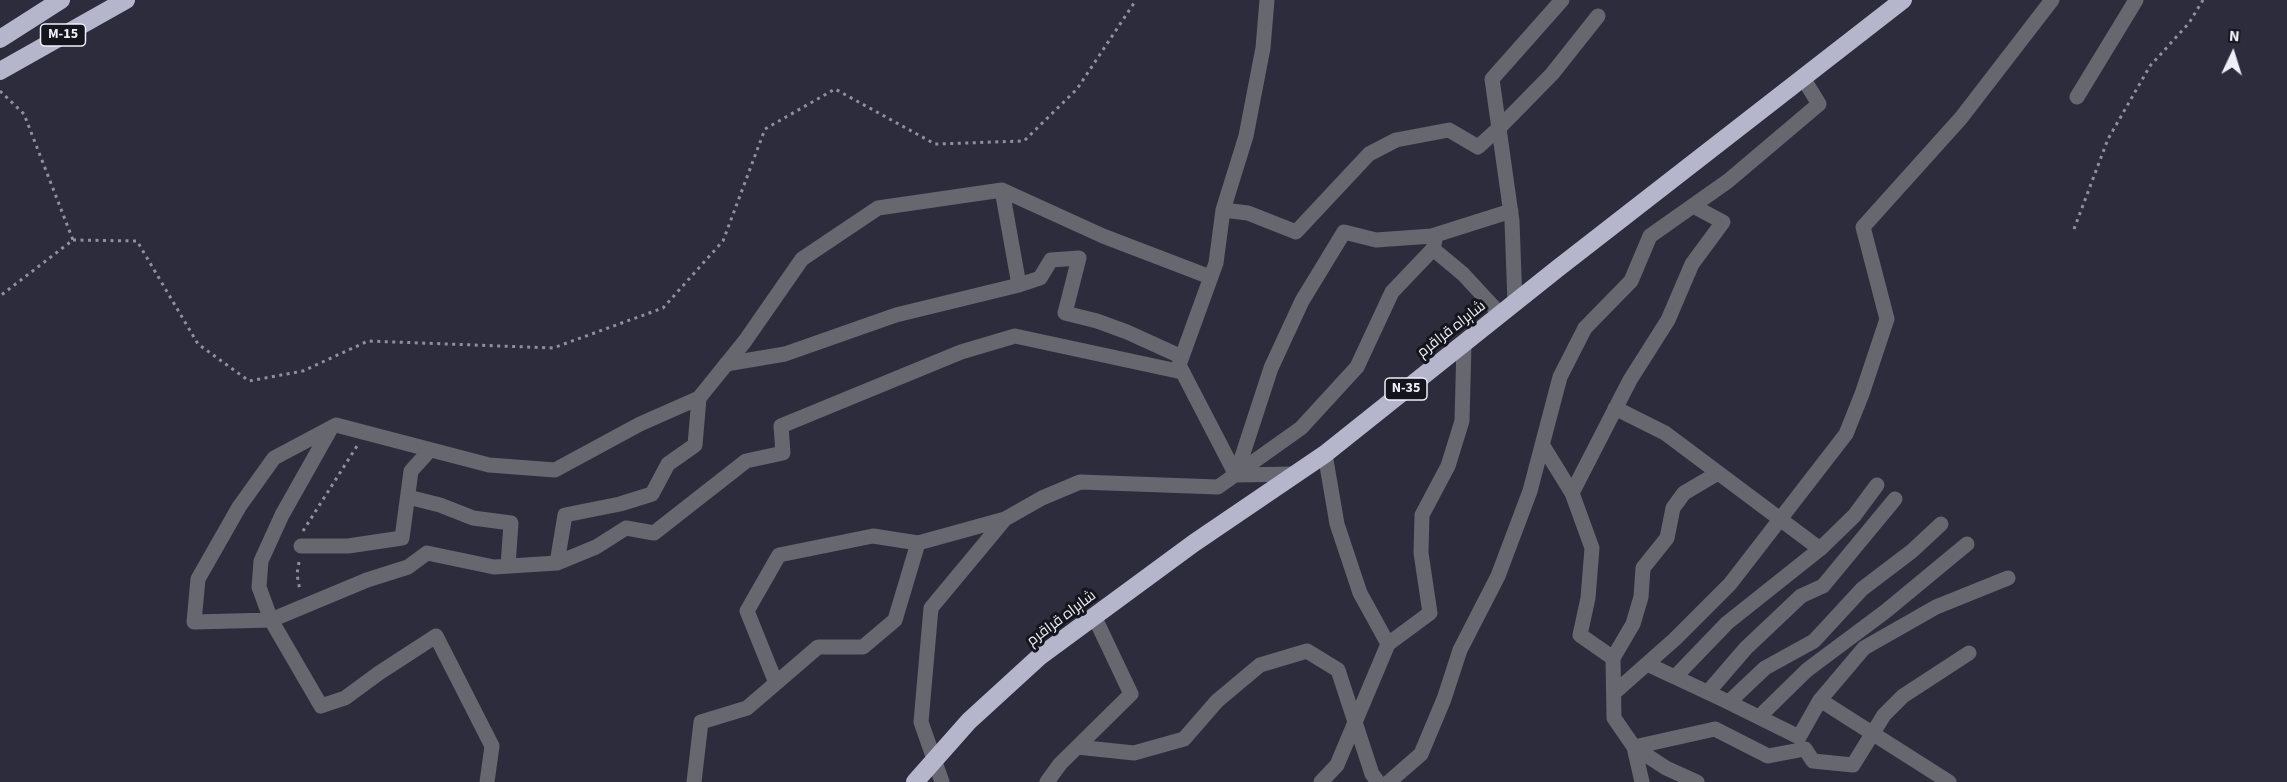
<!DOCTYPE html>
<html>
<head>
<meta charset="utf-8">
<style>
  body { margin:0 }
  #map { position:relative; width:2287px; height:782px; overflow:hidden; background:#2c2c3d; font-family:"Source Sans 3",sans-serif }
  canvas { display:block }
  .north { position:absolute; left:2203px; top:24px; width:60px; height:60px; -webkit-text-stroke:4px #15151d; paint-order:stroke; rotate:4deg; font-size:16px; font-weight:700; line-height:24px; text-align:center; color:#efeffb }
  .north::after { content:''; display:block; margin:auto; width:21px; height:27px; background:#efeffb; clip-path:polygon(50% 0,100% 100%,50% 72%,0 100%) }
</style>
</head>
<body>
<div id="map">
<canvas width="2287" height="782"></canvas>
<div class="north">N</div>
</div>
<script>
const ctx = document.querySelector('canvas').getContext('2d');
ctx.lineJoin = 'round';
const poly = rows => new Path2D(rows.map(r => 'M' + r).join(''));
function strokePath(path, color, width, dash) { ctx.strokeStyle = color; ctx.lineWidth = width; ctx.lineCap = dash ? 'butt' : 'round'; ctx.setLineDash(dash || []); ctx.stroke(path); }
function drawText(font, color, halo, rows, align = 'center') {
  ctx.font = font + ' "Source Sans 3",Cairo,sans-serif'; ctx.lineWidth = 6; ctx.setLineDash([]); ctx.textBaseline = 'middle'; ctx.strokeStyle = halo; ctx.fillStyle = color; for (const [text, x, y, turn = 0] of rows) {
    ctx.save(); ctx.translate(x, y); ctx.rotate((+turn || 0) * Math.PI / 180); ctx.textAlign = isNaN(turn) ? turn : align; if (halo) ctx.strokeText(text, 0, 0); ctx.fillText(text, 0, 0); ctx.restore();
  }
}
strokePath(poly([
  [0,91,24,114,73,240,0,296],
  [2074,229,2108,139,2150,66,2189,23,2203,0],
  [73,240,137,241,198,344,249,381,303,371,368,341,553,348,663,308,723,241,765,129,835,89,935,144,1024,141,1077,89,1136,0],
  [303,531,357,446],
  [299,562,297,574,300,591]
]), '#8f8f9d', 3, [3, 4.5]);
strokePath(poly([
  [1267,0,1263,48,1246,136,1223,210,1216,263,1179,365,1236,475,1295,474],
  [2077,97,2136,0],
  [1002,190,1019,285,1040,278,1051,260,1079,258,1065,313,1097,321,1127,332,1182,357],
  [1223,210,1248,213,1296,232,1369,154,1396,140,1449,130,1478,147,1499,128,1552,74,1598,16],
  [1433,249,1463,274,1500,314],
  [1515,303,1512,221,1492,79,1562,0],
  [726,364,785,354,896,315,1019,285],
  [1615,408,1665,433,1820,549,1854,516,1877,485],
  [331,428,282,515,261,561,259,587,271,620,367,580,408,567,427,553,494,567,557,563,565,515,620,504,652,494,668,464,695,445,699,398],
  [1543,446,1572,493,1592,548,1588,598,1580,635,1613,658,1614,718,1634,747,1642,782],
  [1236,475,1271,368,1302,301,1344,232,1376,240,1432,236,1511,211],
  [1572,493,1630,380,1668,320,1692,264,1723,222,1693,206],
  [408,497,440,505,473,518,511,523,508,566],
  [301,546,348,546,402,538,411,471,430,450],
  [557,563,596,547,626,528,654,533,746,461,783,453,781,426,961,352,1015,336,1182,372],
  [1388,644,1430,613,1421,553,1422,515,1448,466,1462,421,1464,344],
  [1613,658,1633,624,1641,597,1643,568,1667,538,1673,508,1684,493,1718,473],
  [1647,664,1722,699,1799,737,1820,700,1864,648,1936,607,2008,578],
  [1675,677,1727,623,1820,549],
  [776,683,747,611,779,555,873,536,918,543],
  [1708,692,1746,648,1801,596,1823,586,1895,499],
  [1614,693,1675,639,1730,584,1846,434,1862,394,1887,319,1863,227,1961,118,2052,0],
  [1820,700,1949,782],
  [1729,702,1765,668,1814,641,1862,589,1912,551,1941,524],
  [1759,717,1807,670,1886,611,1967,544],
  [1077,747,1134,753,1184,739,1217,701,1260,665,1307,651,1338,670,1372,774,1378,782],
  [1634,747,1715,729,1768,756,1805,749,1813,761,1853,765,1884,715,1903,696,1969,653],
  [1634,747,1666,768,1697,782],
  [487,782,492,746,436,636,379,673,345,698,321,706,271,620,194,622,198,579,239,507,274,458,336,425,489,465,555,470,640,424,699,398,745,341,802,259,878,208,1002,190,1103,236,1210,277],
  [694,782,701,722,747,708,818,647,863,647,895,620,918,543,1005,519,1042,498,1080,482,1218,487,1301,428,1357,367,1392,292,1433,249,1436,235],
  [942,782,921,722,931,608,1005,519],
  [1047,782,1060,764,1131,694,1094,616],
  [1321,782,1337,765,1388,644,1360,593,1337,524,1325,454],
  [1389,782,1421,754,1444,699,1460,650,1498,576,1530,491,1560,377,1585,328,1631,281,1650,236,1728,181,1819,104,1803,78]
]), '#676770', 15);
strokePath(poly([
  [0,39,61,0],
  [0,71,126,0],
  [915,782,969,721,1039,657,1194,543,1325,454,1557,269,1903,0]
]), '#b5b6cc', 18);
for (const [x, y, w] of [
  [63,35,45],
  [1406,389,42]
]) { const box = new Path2D(); box.roundRect(x - w / 2, y - 11, w, 22, 4.5); ctx.fillStyle = '#15151d'; ctx.fill(box); strokePath(box, '#efeffb', 1.5); }
drawText('bold 14px', '#efeffb', null, [
  ["M-15",63,35],
  ["N-35",1406,389]
]);
drawText('15px', '#efeffb', '#15151d', [
  ["شاہراہ قراقرم",1452,330,-38],
  ["شاہراہ قراقرم",1062,619,-37]
]);
</script>
</body>
</html>
